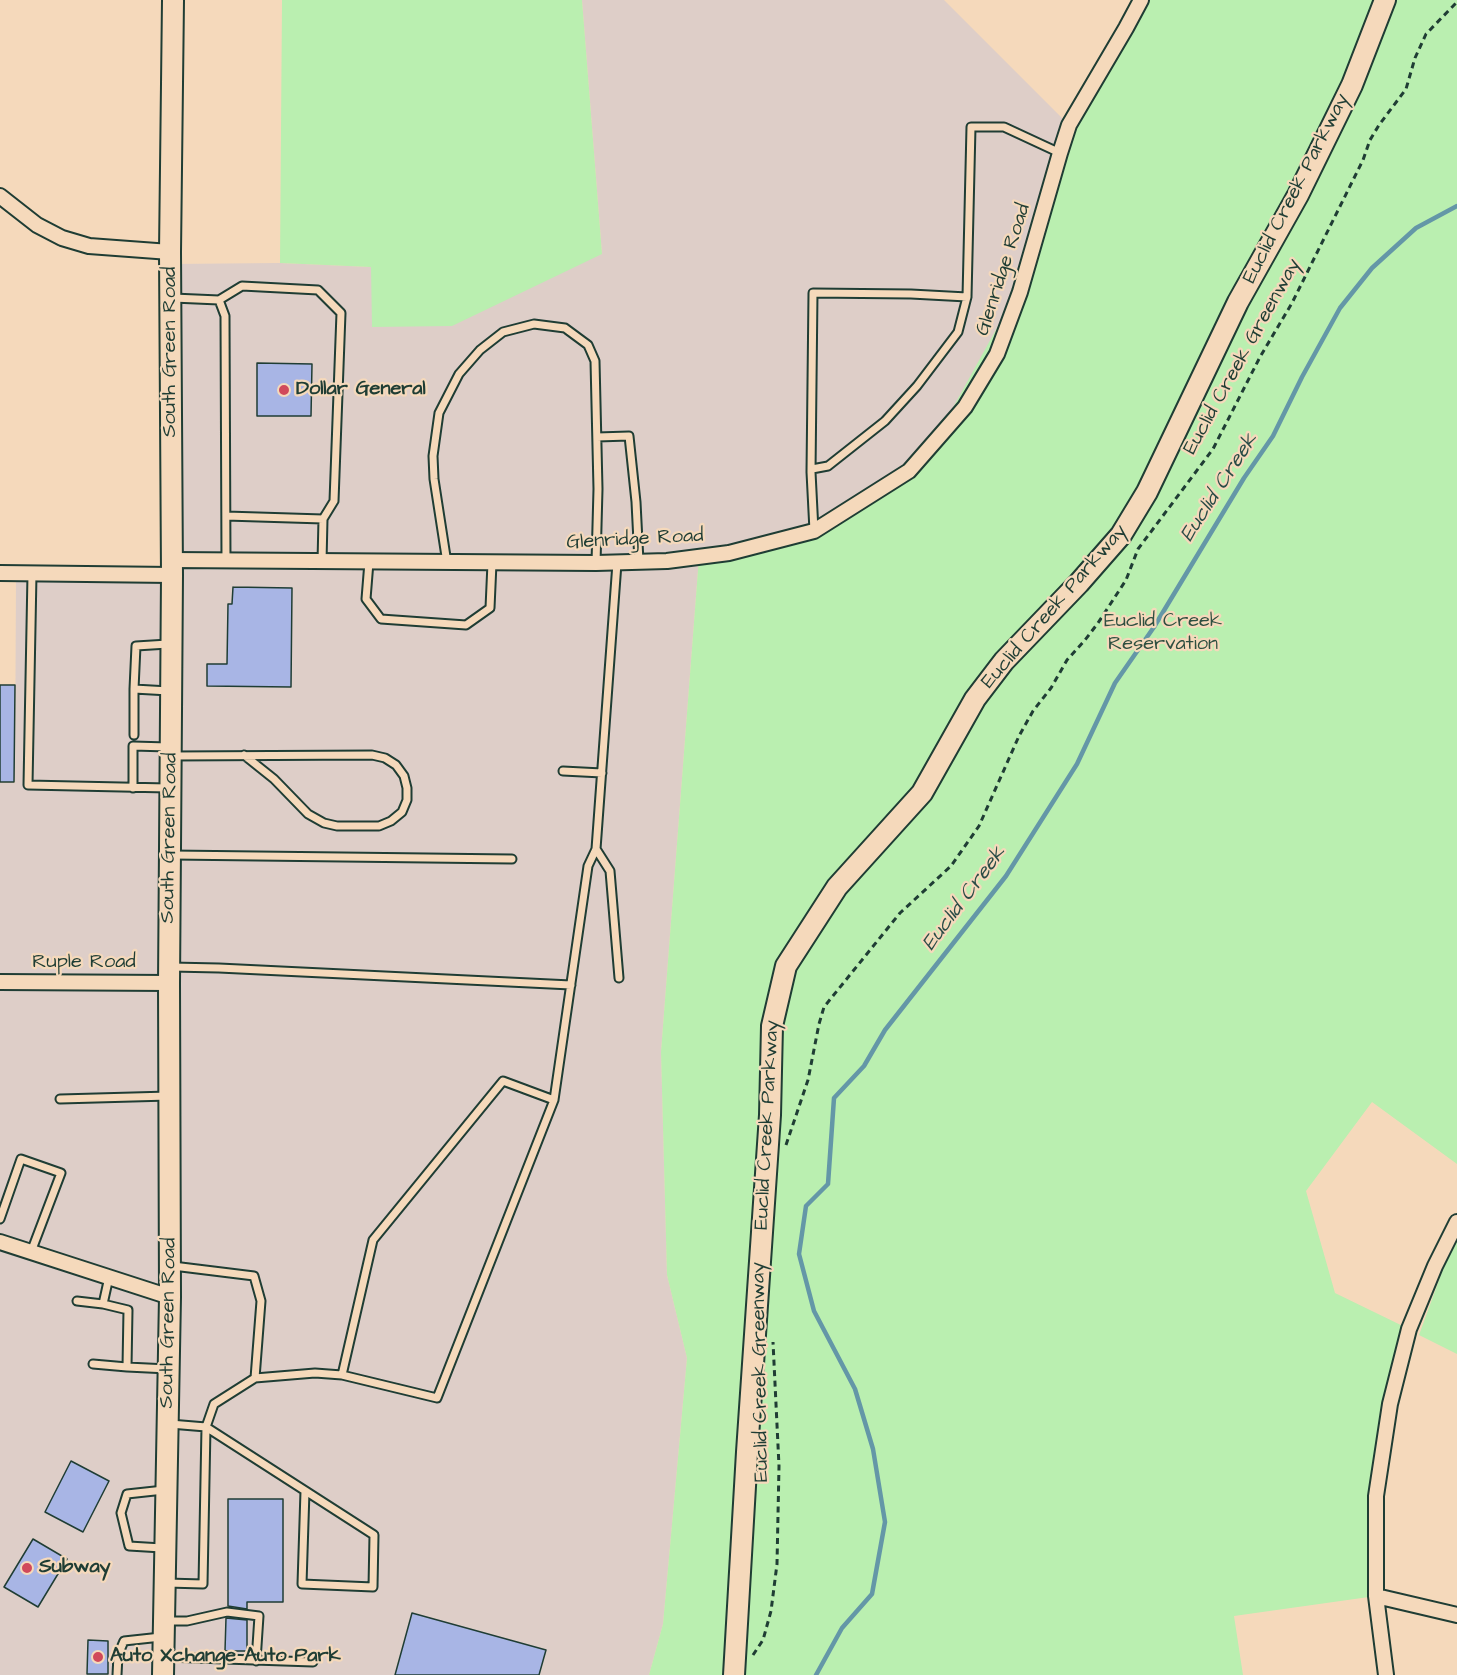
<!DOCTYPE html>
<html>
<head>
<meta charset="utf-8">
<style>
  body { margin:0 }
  canvas { display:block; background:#f5d9bb }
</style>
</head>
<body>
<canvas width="1457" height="1675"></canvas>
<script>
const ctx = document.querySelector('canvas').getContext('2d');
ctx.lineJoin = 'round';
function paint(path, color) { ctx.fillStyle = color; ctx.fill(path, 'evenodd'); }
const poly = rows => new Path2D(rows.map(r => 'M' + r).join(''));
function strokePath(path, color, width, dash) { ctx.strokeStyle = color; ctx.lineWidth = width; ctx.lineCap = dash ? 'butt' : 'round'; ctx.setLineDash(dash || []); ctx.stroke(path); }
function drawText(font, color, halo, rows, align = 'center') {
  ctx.font = font + ' "Architects Daughter",sans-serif'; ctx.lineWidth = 4.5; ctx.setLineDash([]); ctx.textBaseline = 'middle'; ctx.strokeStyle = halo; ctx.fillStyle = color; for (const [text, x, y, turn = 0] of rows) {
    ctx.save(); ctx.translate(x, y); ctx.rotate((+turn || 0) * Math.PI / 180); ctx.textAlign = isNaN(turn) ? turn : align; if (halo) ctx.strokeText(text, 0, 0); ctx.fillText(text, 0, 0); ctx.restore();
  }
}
paint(poly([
  [582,0,944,0,1069,125,997,354,909,471,814,531,699,557,661,1052,667,1275,687,1358,663,1624,649,1675,0,1675,0,783,15,783,16,573,172,575,170,264,280,263,371,267,602,254]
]), '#decec8');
paint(poly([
  [282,0,582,0,602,254,452,326,372,327,371,267,280,263],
  [1135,0,1457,0,1457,1164,1372,1102,1306,1191,1335,1293,1409,1329,1376,1496,1376,1596,1234,1616,1243,1675,649,1675,663,1624,687,1358,667,1275,661,1052,699,557,814,531,909,471,934,442,1025,277,1060,153],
  [1457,1238,1457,1354,1419,1335,1443,1269]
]), '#baefb0');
strokePath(poly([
  [816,1675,842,1628,872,1594,885,1522,873,1449,855,1389,814,1311,799,1254,806,1206,828,1184,834,1098,864,1066,885,1030,1006,876,1077,764,1115,683,1154,627,1244,478,1273,436,1302,377,1340,308,1372,268,1416,228,1457,206]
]), '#6497a7', 4.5);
const building = poly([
  [257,363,312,364,311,416,257,416,257,363],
  [233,587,292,588,291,687,207,686,207,664,227,664,228,604,232,604,233,587],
  [0,685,15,685,14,782,0,782,0,685],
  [71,1461,109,1481,83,1532,45,1512,71,1461],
  [228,1499,283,1499,283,1602,247,1602,247,1609,228,1606,228,1499],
  [33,1539,67,1559,38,1607,4,1587,33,1539],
  [412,1613,546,1650,539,1675,395,1675,412,1613],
  [226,1618,247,1620,247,1651,225,1651,226,1618],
  [88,1640,108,1641,108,1674,87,1674,88,1640]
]);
paint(building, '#a8b5e5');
strokePath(building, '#1f3d34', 1.5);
const lane = poly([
  [173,298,219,300,225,316,226,561],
  [219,300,242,286,318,290,341,313,334,501,323,519],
  [597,437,629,436,636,502,639,562],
  [812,469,828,466,885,421,917,386,958,332,967,297],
  [226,516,323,519,322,562],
  [814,531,811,472,813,293,911,294,967,297,971,127,1004,127,1060,153],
  [369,562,366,599,381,619,466,625,490,608,492,563],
  [447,563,434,479,433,456,439,413,459,374,480,350,503,332,534,324,565,328,588,345,595,361,598,489,596,563],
  [32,574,28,785,168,788],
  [134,689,136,646,168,644],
  [134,735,134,689,169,691],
  [173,756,372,755,385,758,396,765,404,776,407,788,407,800,402,812,391,821,379,826,337,826,324,823,308,814,274,779,244,755],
  [563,771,602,773],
  [133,788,133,746,168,747],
  [596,849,610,871,619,978],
  [172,855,512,859],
  [171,967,219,968,571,985],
  [60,1099,169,1096],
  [554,1100,503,1081,373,1240,342,1375,437,1398,554,1100,588,866,596,849,617,563],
  [0,1219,21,1159,61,1173,31,1252],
  [109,1277,103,1304,128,1310,127,1367,168,1369],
  [77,1301,103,1304],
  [93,1364,127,1367],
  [255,1378,315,1373,342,1375],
  [170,1424,206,1427,374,1535,373,1587,302,1584,305,1491],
  [162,1548,129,1546,121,1513,127,1494,164,1490],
  [167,1583,203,1584,206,1427,214,1404,255,1378,261,1301,254,1276,173,1266],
  [166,1621,187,1621,227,1612,259,1616,256,1661],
  [166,1657,313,1662],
  [117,1675,118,1655,124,1641,161,1637]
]);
const street = poly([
  [0,196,37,225,62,238,89,246,170,252],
  [172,560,596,563,667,561,729,553,814,531,909,471,965,407,997,354,1020,292,1060,153,1069,125,1126,28,1141,0],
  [0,573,172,575],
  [0,982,169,983],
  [0,1242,170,1297],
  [1376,1596,1457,1615],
  [1386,1675,1376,1596,1376,1496,1390,1404,1409,1329,1435,1266,1457,1222]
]);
const secondary = poly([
  [163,1675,170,1297,169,983,172,575,170,252,173,0],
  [734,1675,747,1452,770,1115,772,1026,786,966,837,887,922,793,975,699,1004,661,1079,583,1121,535,1147,492,1238,302,1298,195,1352,85,1385,0]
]);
strokePath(lane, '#1f3d34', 11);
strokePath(street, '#1f3d34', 18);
strokePath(secondary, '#1f3d34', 24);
strokePath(poly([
  [786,1145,808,1080,819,1024,824,1007,900,913,951,866,979,826,1019,736,1033,711,1051,688,1067,660,1085,640,1098,623,1126,580,1138,549,1213,449,1260,357,1292,303,1363,160,1370,140,1379,125,1406,89,1415,58,1426,34,1457,2],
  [753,1655,763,1640,771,1611,777,1564,779,1466,773,1342]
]), '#1f3d34', 3, [6, 4.5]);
strokePath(lane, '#f5d9bb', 7);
strokePath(street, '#f5d9bb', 14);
strokePath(secondary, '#f5d9bb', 20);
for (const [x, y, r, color] of [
  [284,390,6,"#d1495b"],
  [27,1568,6,"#d1495b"],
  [98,1657,6,"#d1495b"]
]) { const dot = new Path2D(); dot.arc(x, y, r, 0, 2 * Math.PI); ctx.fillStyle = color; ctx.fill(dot); strokePath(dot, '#f5d9bb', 2); }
drawText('20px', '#1f3d34', '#f5d9bb', [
  ["Euclid Creek Parkway",1297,189,-63],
  ["Glenridge Road",1004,270,-72],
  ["South Green Road",171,352,-90],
  ["Euclid Creek Greenway",1243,357,-61],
  ["Glenridge Road",635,540,-3],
  ["Euclid Creek Parkway",1055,607,-49],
  ["South Green Road",170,838,-89],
  ["Ruple Road",84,963],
  ["Euclid Creek Parkway",768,1125,-87],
  ["South Green Road",169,1323,-89],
  ["Euclid Creek Greenway",761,1372,-91]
]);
drawText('bold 20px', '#1f3d34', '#f5d9bb', [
  ["Dollar General",296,390],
  ["Subway",39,1568],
  ["Auto Xchange Auto Park",110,1657]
], 'left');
drawText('20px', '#2e4f40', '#f5d9bb', [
  ["Euclid Creek",1163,622],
  ["Reservation",1163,645]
]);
drawText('italic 21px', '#2a4c47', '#f5d9bb', [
  ["Euclid Creek",1220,488,-57],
  ["Euclid Creek",965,899,-53]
]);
</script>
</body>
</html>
